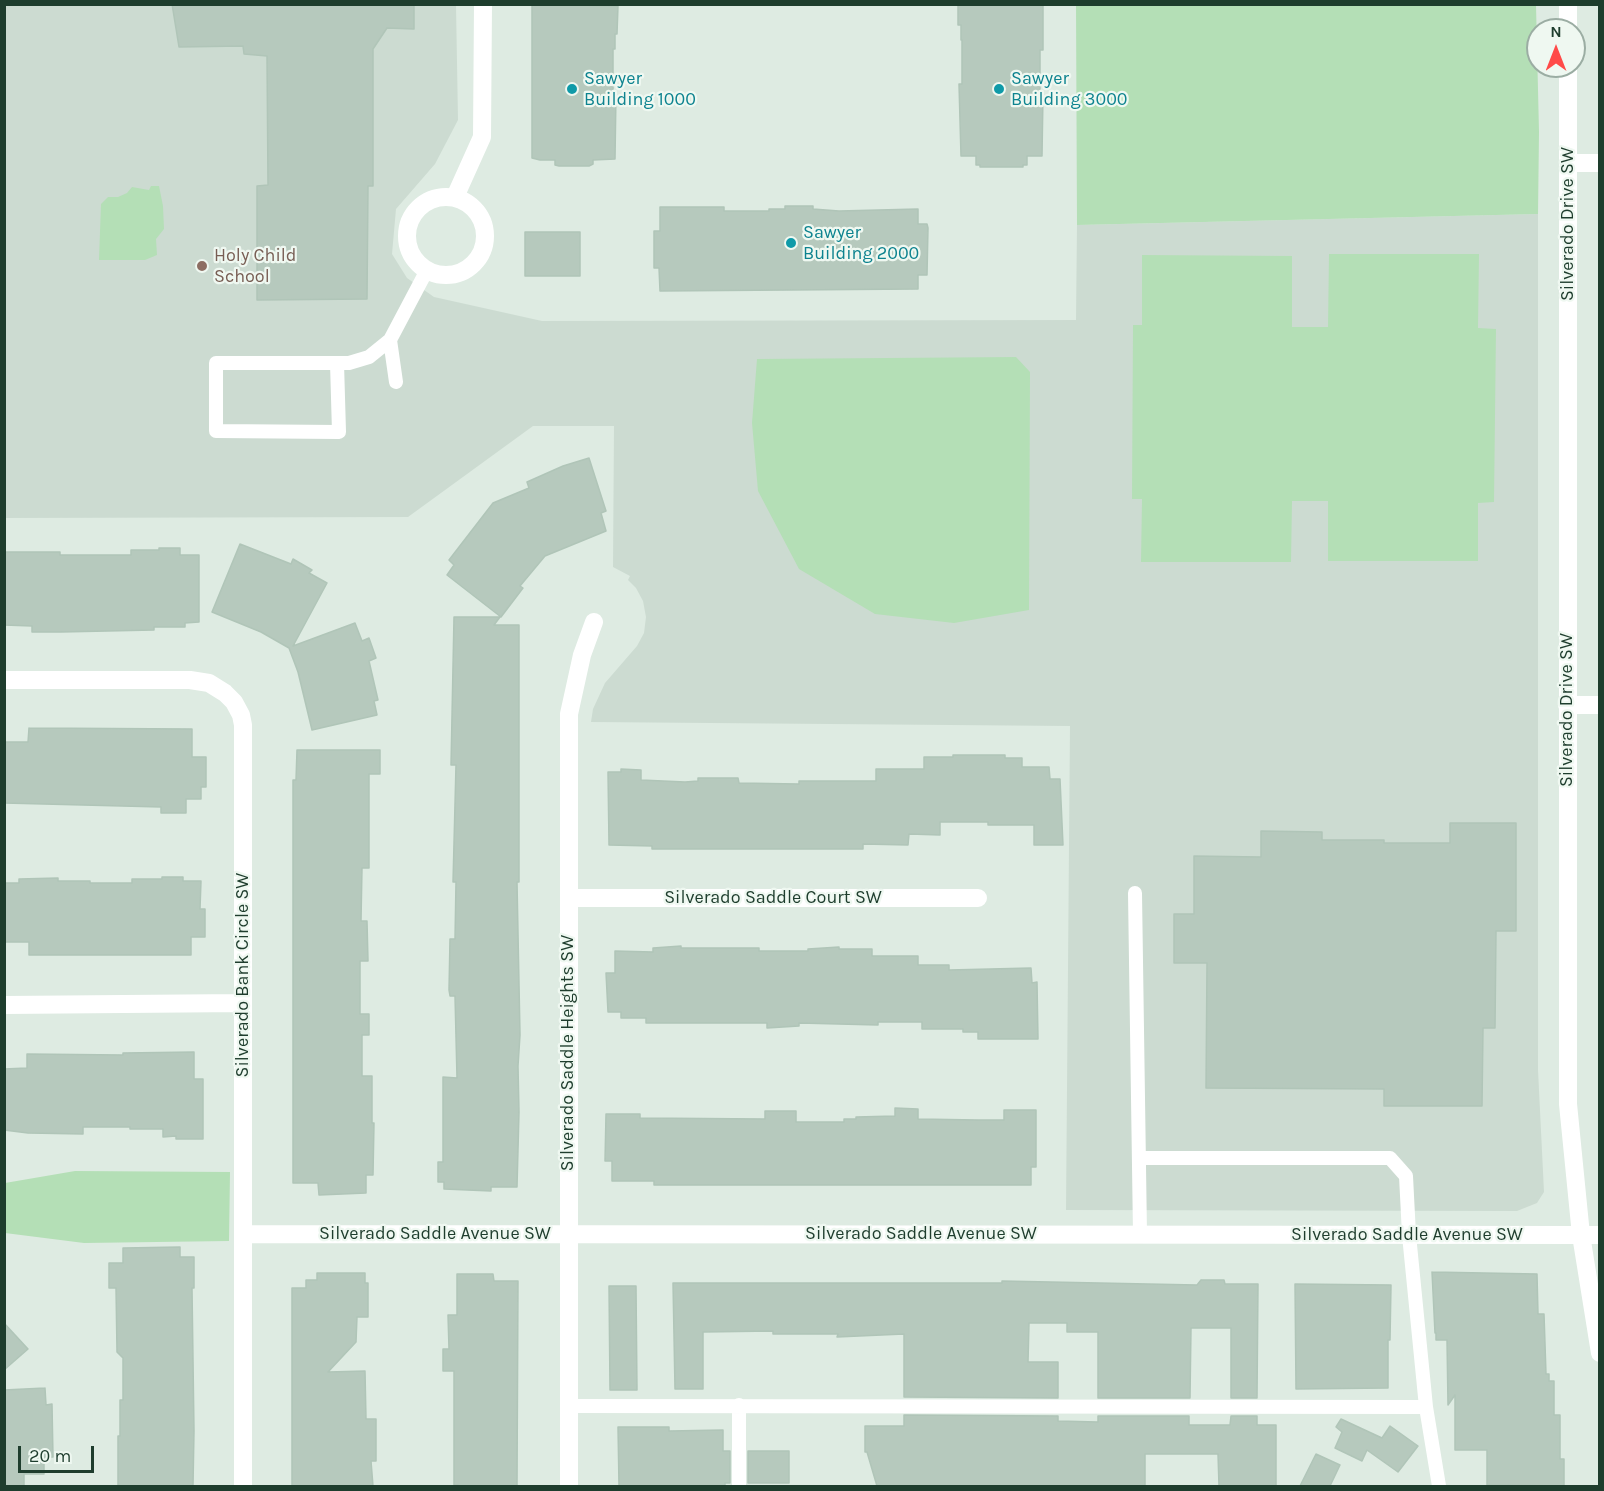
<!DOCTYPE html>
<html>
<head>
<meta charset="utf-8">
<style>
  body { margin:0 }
  #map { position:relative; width:1604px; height:1491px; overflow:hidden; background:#deebe2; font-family:Karla,sans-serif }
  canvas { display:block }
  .frame { position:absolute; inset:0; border:6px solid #1e3d2d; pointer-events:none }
  .north { position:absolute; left:1526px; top:18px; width:60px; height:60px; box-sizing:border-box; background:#eff8f1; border:2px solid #9bada3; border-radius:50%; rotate:0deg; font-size:16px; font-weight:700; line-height:24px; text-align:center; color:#1e3d2d }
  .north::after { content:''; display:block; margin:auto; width:21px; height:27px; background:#ff4a48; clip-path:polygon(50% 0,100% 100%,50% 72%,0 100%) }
  .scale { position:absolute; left:18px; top:1446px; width:76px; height:27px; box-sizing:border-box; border:3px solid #1e3d2d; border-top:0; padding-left:8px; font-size:18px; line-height:21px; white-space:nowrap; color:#1e3d2d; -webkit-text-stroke:4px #eff8f1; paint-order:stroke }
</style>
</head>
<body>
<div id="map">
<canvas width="1604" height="1491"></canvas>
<div class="frame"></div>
<div class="north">N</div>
<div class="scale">20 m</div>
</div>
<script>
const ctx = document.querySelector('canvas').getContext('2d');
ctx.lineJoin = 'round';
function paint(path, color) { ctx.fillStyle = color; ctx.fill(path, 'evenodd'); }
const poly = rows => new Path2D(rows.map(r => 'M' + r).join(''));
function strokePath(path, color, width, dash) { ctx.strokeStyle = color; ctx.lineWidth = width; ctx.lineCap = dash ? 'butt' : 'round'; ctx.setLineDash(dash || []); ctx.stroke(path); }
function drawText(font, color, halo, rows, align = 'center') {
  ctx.font = font + ' Karla,sans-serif'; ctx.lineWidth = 4.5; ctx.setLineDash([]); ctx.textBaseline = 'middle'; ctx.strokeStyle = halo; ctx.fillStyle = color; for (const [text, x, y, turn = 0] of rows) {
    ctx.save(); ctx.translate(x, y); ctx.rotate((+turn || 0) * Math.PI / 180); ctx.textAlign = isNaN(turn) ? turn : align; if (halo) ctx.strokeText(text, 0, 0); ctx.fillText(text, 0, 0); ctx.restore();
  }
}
paint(poly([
  [4,5,456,5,458,120,435,164,396,209,392,254,407,278,434,297,542,321,1076,320,1077,225,1538,214,1538,1070,1544,1192,1537,1203,1517,1211,1066,1210,1070,726,591,722,593,709,605,683,637,646,644,633,646,617,643,601,636,588,628,580,630,576,613,567,614,426,533,426,408,517,5,518]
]), '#ccdbd1');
paint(poly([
  [1076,5,1536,5,1539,132,1538,214,1077,225],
  [151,186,159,186,163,206,164,229,156,239,157,255,145,260,99,260,101,204,108,197,118,197,127,193,132,187,149,190],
  [1329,254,1479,254,1478,328,1496,329,1494,502,1478,503,1478,561,1328,561,1328,501,1292,501,1291,562,1141,562,1142,499,1132,499,1133,325,1142,325,1142,255,1292,256,1292,327,1328,327],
  [1016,357,1030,372,1029,610,954,623,875,614,799,569,758,491,752,423,757,359],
  [75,1171,230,1172,229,1241,84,1243,5,1233,5,1183]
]), '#b4dfb6');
const building = poly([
  [172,4,414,4,414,29,387,28,373,49,373,186,368,186,367,299,257,300,257,186,268,185,267,56,244,54,243,46,179,47,172,4],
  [535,4,618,6,617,34,615,34,615,49,613,49,613,94,616,94,615,159,593,160,593,164,589,166,559,166,555,165,555,160,540,160,532,158,532,6,535,4],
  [958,4,1043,4,1043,50,1040,50,1040,95,1043,95,1042,156,1027,156,1027,165,1023,165,1023,167,980,167,980,165,976,165,976,156,961,156,959,84,962,84,962,40,961,40,961,25,958,25,958,4],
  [785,206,813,206,813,209,839,211,918,209,918,224,927,224,928,228,927,275,918,275,918,289,660,291,659,268,654,268,654,231,660,231,660,207,724,207,724,211,769,211,769,209,785,209,785,206],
  [525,232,580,232,580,276,525,276,525,232],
  [589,458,606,511,601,513,606,531,545,556,520,586,523,588,501,617,447,575,454,565,449,560,493,503,529,488,527,482,563,466,589,458],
  [240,544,291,564,293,559,312,570,309,573,327,583,293,646,355,623,362,641,369,638,376,658,369,661,378,700,374,701,377,715,312,730,298,672,289,648,261,632,212,612,240,544],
  [159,548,180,548,180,555,199,555,199,622,185,623,185,627,154,627,154,630,61,632,32,632,32,626,4,625,4,552,60,552,60,555,131,555,131,550,159,550,159,548],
  [454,617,500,617,494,625,519,625,519,882,517,882,520,1035,518,1066,519,1112,517,1187,491,1187,491,1191,444,1189,444,1182,438,1182,438,1162,443,1162,443,1077,457,1078,455,996,450,996,449,990,450,939,455,939,456,882,453,882,456,765,451,765,454,617],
  [29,728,192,729,192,757,206,757,206,787,201,787,201,799,186,799,186,813,161,813,161,807,4,803,4,742,28,742,29,728],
  [297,750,380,750,380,774,369,774,369,868,362,868,361,921,367,921,368,961,360,961,360,1014,369,1014,369,1035,362,1035,362,1076,372,1076,372,1123,374,1123,373,1175,366,1175,366,1193,319,1195,318,1183,293,1183,293,780,296,780,297,750],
  [953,755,1005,755,1005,758,1022,758,1022,767,1049,767,1050,779,1060,779,1063,845,1034,845,1034,825,988,825,988,822,940,822,940,835,909,834,908,845,863,844,863,849,652,849,652,846,609,845,608,772,621,772,621,769,641,770,641,780,685,782,698,781,698,778,738,778,739,783,799,784,799,781,876,781,876,769,924,769,924,757,953,757,953,755],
  [1450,823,1516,823,1516,931,1496,931,1495,1028,1483,1028,1482,1106,1384,1106,1384,1089,1206,1088,1207,963,1174,963,1174,914,1194,914,1194,856,1261,857,1261,831,1322,832,1322,840,1384,840,1384,843,1450,843,1450,823],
  [162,877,183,877,183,881,201,881,200,909,205,909,205,937,191,937,191,955,29,955,29,942,4,942,4,883,19,883,19,879,58,878,58,881,90,881,90,883,132,883,132,879,162,879,162,877],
  [681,946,681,948,759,948,759,951,808,951,808,949,839,947,839,949,872,949,872,956,918,956,918,965,949,965,949,970,1031,968,1032,983,1037,982,1038,1039,978,1039,978,1032,963,1032,963,1029,922,1029,922,1022,878,1022,878,1025,799,1023,799,1026,767,1028,767,1023,646,1023,646,1018,621,1018,621,1012,608,1012,606,973,615,973,615,951,653,952,653,948,681,946],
  [194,1052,194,1079,203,1079,203,1139,176,1139,176,1136,163,1137,163,1129,130,1129,130,1127,83,1127,83,1134,28,1133,4,1130,4,1069,27,1068,27,1054,123,1055,123,1053,194,1052],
  [895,1108,918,1109,918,1119,978,1120,1004,1120,1004,1110,1036,1110,1036,1167,1031,1167,1031,1185,654,1185,654,1181,612,1181,612,1161,605,1161,606,1114,640,1114,640,1118,765,1119,765,1111,796,1111,796,1122,844,1122,844,1119,856,1119,856,1117,895,1116,895,1108],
  [180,1247,180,1257,194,1257,194,1288,192,1288,194,1431,193,1486,118,1486,118,1436,120,1436,120,1400,123,1400,123,1358,117,1352,116,1288,109,1288,109,1263,123,1263,123,1248,180,1247],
  [1432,1272,1537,1274,1538,1314,1544,1314,1546,1374,1549,1374,1549,1381,1554,1381,1554,1415,1560,1415,1560,1459,1564,1459,1564,1486,1487,1485,1487,1450,1455,1450,1455,1395,1448,1405,1447,1340,1436,1340,1436,1333,1435,1333,1432,1272],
  [317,1273,365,1273,365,1283,368,1283,368,1317,357,1317,356,1342,328,1372,365,1371,366,1419,376,1419,376,1461,371,1461,373,1486,292,1486,292,1288,306,1288,306,1280,317,1280,317,1273],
  [457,1274,493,1274,494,1281,518,1281,517,1486,458,1486,458,1485,454,1485,454,1371,443,1371,443,1349,449,1349,448,1315,457,1315,457,1274],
  [1201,1280,1224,1280,1225,1284,1258,1284,1257,1398,1231,1398,1231,1328,1191,1328,1190,1398,1098,1398,1098,1332,1067,1332,1067,1323,1029,1323,1028,1362,1058,1362,1058,1398,904,1397,904,1334,837,1337,838,1334,773,1334,773,1331,703,1332,703,1389,675,1389,673,1283,1002,1283,1002,1281,1197,1285,1201,1280],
  [1295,1284,1391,1285,1390,1340,1388,1340,1388,1388,1296,1389,1295,1284],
  [609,1286,636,1286,637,1390,610,1390,609,1286],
  [4,1323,28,1349,4,1370,4,1323],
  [45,1388,46,1405,52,1404,53,1457,44,1457,44,1474,24,1474,24,1486,4,1486,4,1390,45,1388],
  [904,1415,1058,1416,1058,1421,1098,1422,1098,1416,1189,1416,1189,1425,1230,1425,1231,1416,1257,1416,1257,1425,1276,1425,1276,1486,1219,1486,1218,1454,1145,1454,1145,1486,877,1486,867,1452,865,1452,865,1426,904,1426,904,1415],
  [1341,1419,1382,1438,1390,1426,1418,1446,1398,1472,1367,1450,1362,1461,1335,1448,1342,1432,1336,1427,1341,1419],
  [618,1427,669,1427,669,1431,723,1430,723,1451,730,1451,730,1483,725,1483,725,1486,619,1486,618,1427],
  [748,1451,789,1451,789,1483,748,1483,748,1451],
  [1316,1454,1340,1465,1330,1486,1300,1486,1316,1454]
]);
paint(building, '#b6c9bd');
strokePath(building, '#b0c5b8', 1.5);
strokePath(poly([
  [390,340,396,382],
  [337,363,339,432,216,431,216,363,349,363,369,357,390,340,427,270],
  [1135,893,1140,1234],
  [1140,1158,1390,1158,1406,1176,1409,1235,1426,1407,1439,1486],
  [739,1405,739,1486],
  [568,1406,1426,1407]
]), '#fff', 14);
strokePath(poly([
  [1568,4,1568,30],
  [1568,66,1568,1104,1581,1235,1600,1353],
  [1568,163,1600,163],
  '407 236a39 39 0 1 1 78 0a39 39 0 1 1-78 0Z',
  [455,197,482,137,483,4],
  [4,680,190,680,209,683,225,693,234,702,241,715,243,725,243,1486],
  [1567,705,1600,705],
  [569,898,978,898],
  [4,1005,243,1003],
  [243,1234,1600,1235],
  [569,1486,569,714,582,655,594,622]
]), '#fff', 18);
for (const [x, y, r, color] of [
  [572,89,6,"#0f9aa8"],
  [999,89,6,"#0f9aa8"],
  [791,243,6,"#0f9aa8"],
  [202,266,6,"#8d6e63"]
]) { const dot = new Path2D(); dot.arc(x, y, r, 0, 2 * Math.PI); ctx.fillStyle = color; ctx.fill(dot); strokePath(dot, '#eff8f1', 2); }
drawText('18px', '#0d838f', '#eff8f1', [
  ["Sawyer",584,79],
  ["Building 1000",584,100],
  ["Sawyer",1011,79],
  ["Building 3000",1011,100],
  ["Sawyer",803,233],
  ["Building 2000",803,254]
], 'left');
drawText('18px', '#1e3d2d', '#eff8f1', [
  ["Silverado Drive SW",1568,224,-90],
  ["Silverado Drive SW",1567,710,-90],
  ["Silverado Saddle Court SW",773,898],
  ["Silverado Bank Circle SW",243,975,-90],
  ["Silverado Saddle Heights SW",568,1053,-90],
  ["Silverado Saddle Avenue SW",435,1234],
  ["Silverado Saddle Avenue SW",921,1234],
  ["Silverado Saddle Avenue SW",1407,1235]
]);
drawText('18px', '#785e54', '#eff8f1', [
  ["Holy Child",214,256],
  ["School",214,277]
], 'left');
</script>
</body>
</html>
